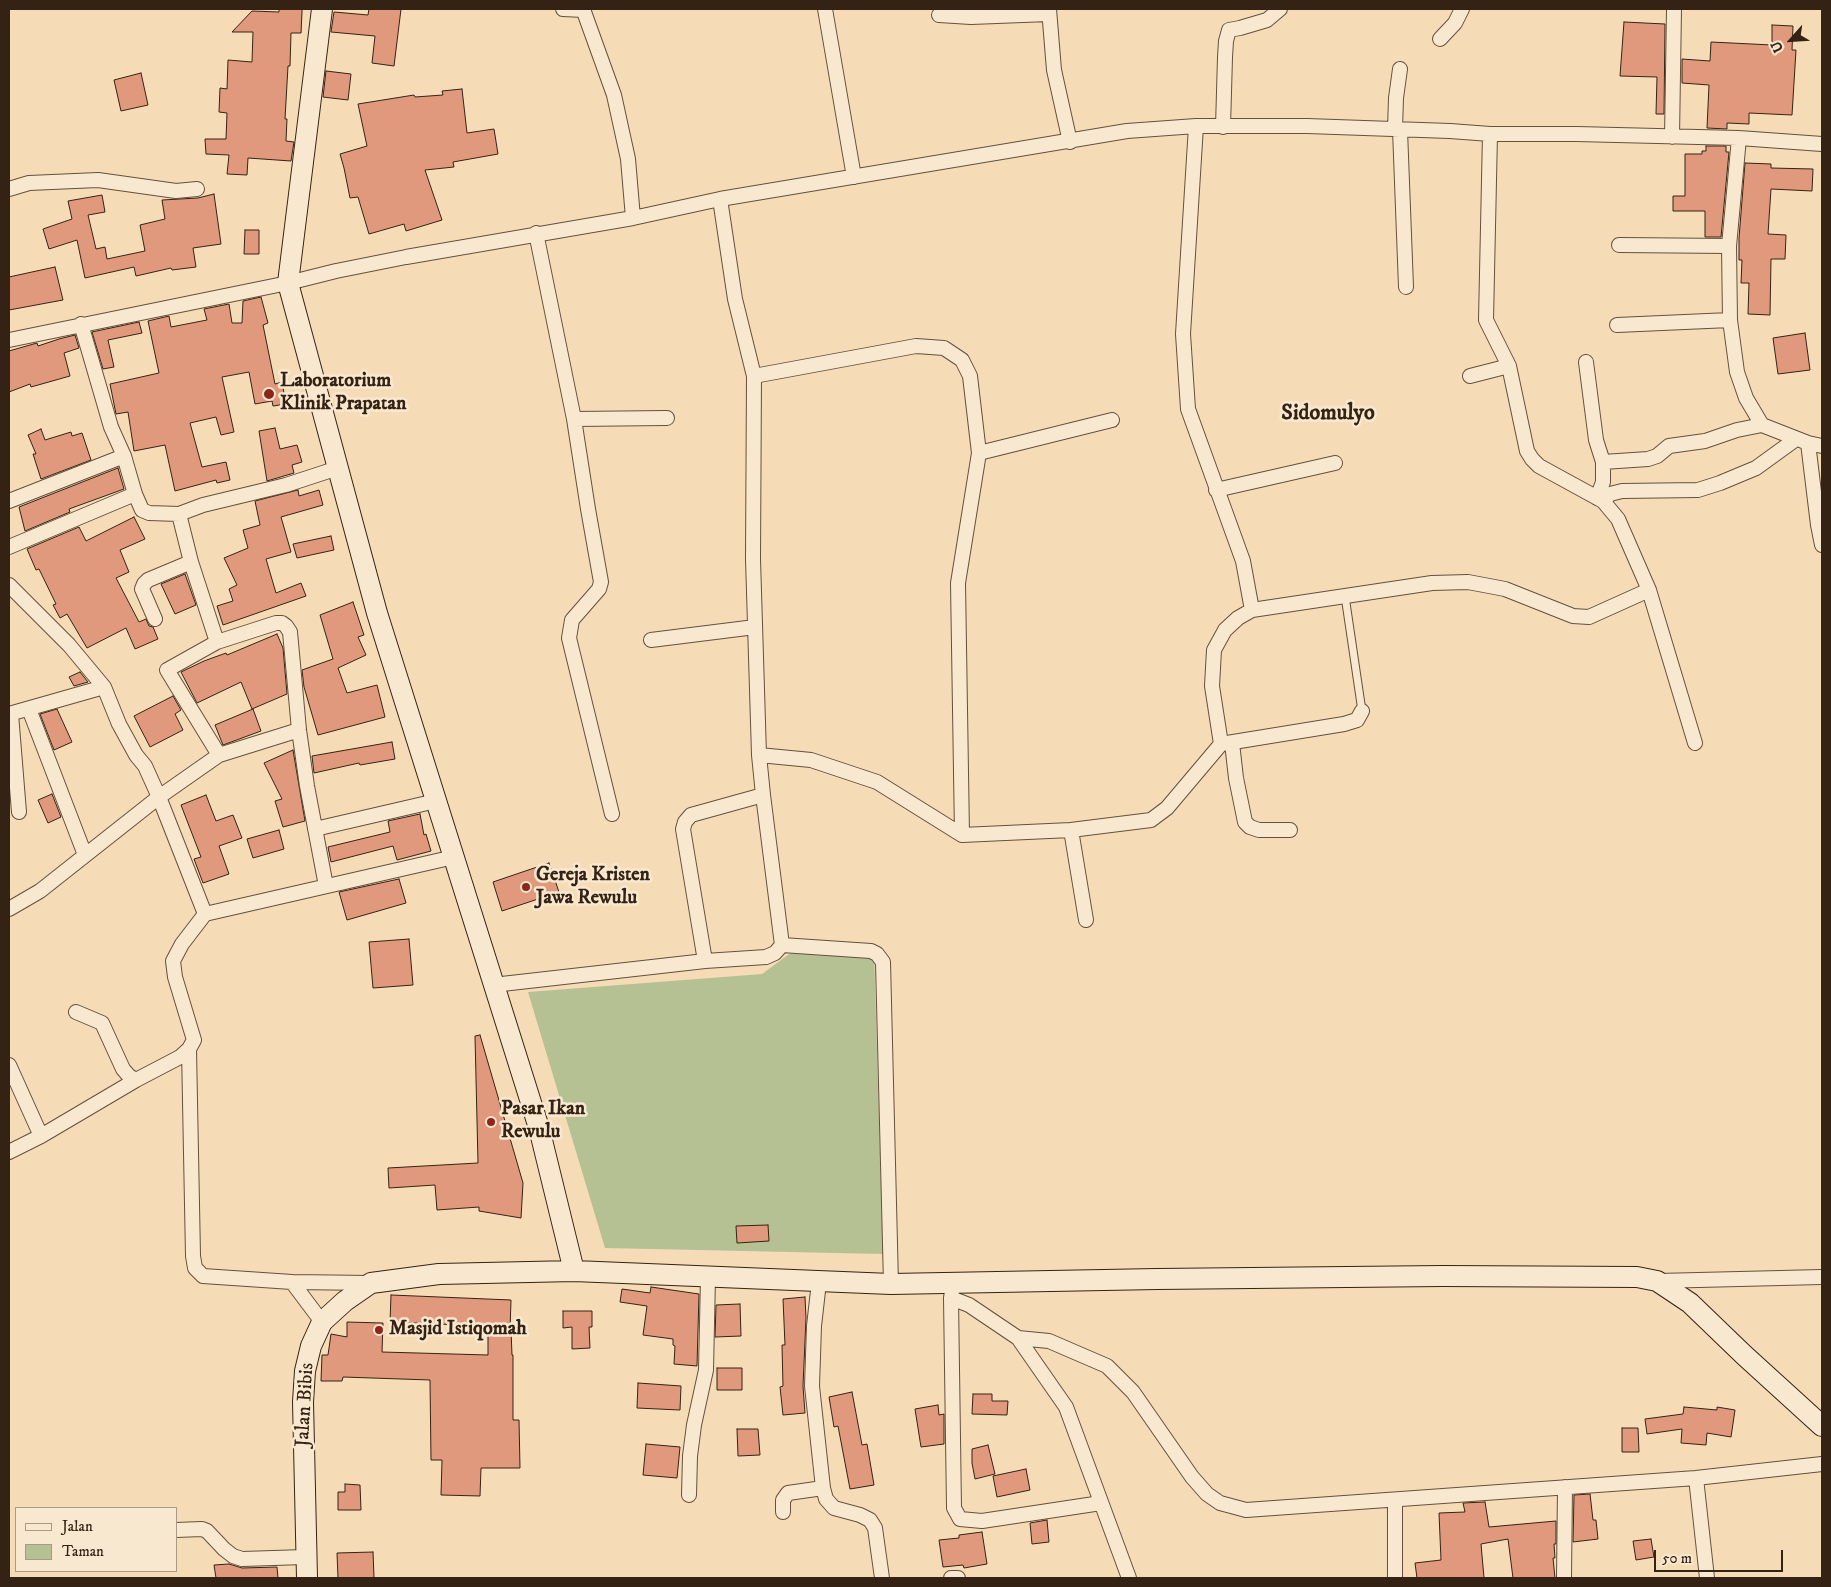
<!DOCTYPE html>
<html>
<head>
<meta charset="utf-8">
<style>
  body { margin:0 }
  #map { position:relative; width:1831px; height:1587px; overflow:hidden; background:#f6dbb7; font-family:"IM FELL DW Pica",serif }
  canvas { display:block }
  .frame { position:absolute; inset:0; border:10px solid #342314; pointer-events:none }
  .legend { position:absolute; left:15px; top:1507px; width:162px; height:65px; box-sizing:border-box; background:#f9e8d0; border:1px solid #aa9985; margin:0; padding:6px 9px; list-style:none; font-size:15px; color:#342314 }
  .legend li { display:flex; align-items:center; gap:10px; height:25px }
  .legend b { width:25px; border:1px solid #aa9985 }
  .north { position:absolute; left:1766px; top:15px; width:50px; height:50px; -webkit-text-stroke:4px #f9e8d0; paint-order:stroke; rotate:244deg; font-size:14px; font-weight:700; line-height:20px; text-align:center; color:#342314 }
  .north::after { content:''; display:block; margin:auto; width:18px; height:22px; background:#342314; clip-path:polygon(50% 0,100% 100%,50% 72%,0 100%) }
  .scale { position:absolute; left:1654px; top:1550px; width:129px; height:22px; box-sizing:border-box; border:2px solid #342314; border-top:0; padding-left:6px; font-size:15px; line-height:18px; white-space:nowrap; color:#342314; -webkit-text-stroke:4px #f9e8d0; paint-order:stroke }
</style>
</head>
<body>
<div id="map">
<canvas width="1831" height="1587"></canvas>
<div class="frame"></div>
<ul class="legend">
<li><b style="height:6px;background:#f9e8d0"></b>Jalan</li>
<li><b style="height:14px;background:#b6c193"></b>Taman</li>
</ul>
<div class="north">U</div>
<div class="scale">50 m</div>
</div>
<script>
const ctx = document.querySelector('canvas').getContext('2d');
ctx.lineJoin = 'round';
function paint(path, color) { ctx.fillStyle = color; ctx.fill(path, 'evenodd'); }
const poly = rows => new Path2D(rows.map(r => 'M' + r).join(''));
function strokePath(path, color, width, dash) { ctx.strokeStyle = color; ctx.lineWidth = width; ctx.lineCap = dash ? 'butt' : 'round'; ctx.setLineDash(dash || []); ctx.stroke(path); }
function drawText(font, color, halo, rows, align = 'center') {
  ctx.font = font + ' "IM FELL DW Pica",serif'; ctx.lineWidth = 5; ctx.setLineDash([]); ctx.textBaseline = 'middle'; ctx.strokeStyle = halo; ctx.fillStyle = color; for (const [text, x, y, turn = 0] of rows) {
    ctx.save(); ctx.translate(x, y); ctx.rotate((+turn || 0) * Math.PI / 180); ctx.textAlign = isNaN(turn) ? turn : align; if (halo) ctx.strokeText(text, 0, 0); ctx.fillText(text, 0, 0); ctx.restore();
  }
}
paint(poly([
  [796,949,874,949,883,1254,605,1248,528,992,762,974]
]), '#b6c193');
const building = poly([
  [279,9,302,9,302,12,301,33,291,33,290,66,288,66,285,119,287,119,286,141,294,142,291,161,248,158,247,175,227,174,229,155,206,154,205,139,226,139,227,113,219,112,220,88,227,89,228,60,252,62,253,32,232,32,252,11,279,12,279,9],
  [369,9,401,9,394,66,372,63,375,36,331,32,334,12,368,15,369,9],
  [1624,22,1665,24,1664,114,1656,114,1657,77,1620,76,1624,22],
  [1772,25,1793,26,1792,50,1796,50,1792,115,1749,113,1749,124,1727,123,1727,129,1707,128,1709,85,1682,83,1682,59,1710,61,1711,42,1772,45,1772,25],
  [326,71,351,74,348,100,323,97,326,71],
  [141,73,148,105,121,111,114,80,141,73],
  [462,89,467,133,494,129,498,154,453,162,454,167,425,170,442,220,406,231,404,224,369,234,358,197,350,198,344,168,340,154,367,146,358,104,414,95,415,97,443,95,442,91,462,89],
  [1706,146,1726,146,1726,152,1729,152,1721,237,1705,237,1705,211,1673,211,1673,196,1685,196,1685,154,1702,154,1702,151,1706,151,1706,146],
  [1745,163,1771,164,1771,168,1813,169,1812,191,1771,189,1768,234,1786,235,1785,259,1771,259,1770,315,1748,314,1749,283,1741,283,1742,260,1739,260,1739,238,1745,163],
  [214,194,221,244,193,248,196,267,172,270,171,268,136,276,134,267,85,278,77,240,49,249,43,229,72,219,68,201,102,195,105,212,88,215,96,249,105,247,107,259,145,251,140,225,165,219,162,200,198,198,214,194],
  [245,230,259,230,259,254,244,254,245,230],
  [55,267,63,300,9,310,9,277,55,267],
  [261,297,268,323,263,325,275,384,282,382,286,404,273,406,272,401,255,404,249,372,222,377,234,432,221,435,216,417,190,423,202,467,226,462,230,480,217,483,216,480,175,491,165,445,134,451,128,412,116,414,110,384,159,373,148,321,169,316,171,327,207,320,204,309,229,304,232,323,242,323,243,301,261,297],
  [139,322,142,333,108,340,114,367,103,369,92,332,139,322],
  [1805,333,1810,370,1778,374,1773,338,1805,333],
  [75,335,79,348,64,353,70,376,31,387,30,384,9,392,9,351,37,343,38,346,59,339,75,335],
  [275,428,280,449,297,445,302,462,292,465,294,473,267,481,259,431,275,428],
  [41,429,45,440,71,432,72,436,82,433,91,460,41,479,33,454,36,454,28,435,41,429],
  [118,468,124,489,69,509,70,512,25,531,19,507,118,468],
  [298,490,299,496,319,490,323,505,281,517,291,552,266,559,276,593,301,583,306,596,223,625,217,606,233,601,229,589,237,585,224,558,248,548,243,530,260,525,255,501,298,490],
  [134,517,145,539,120,550,129,572,116,578,139,622,146,619,149,626,153,627,158,639,135,649,126,628,87,648,67,614,60,618,53,605,56,604,39,569,36,570,27,549,79,527,86,541,134,517],
  [331,536,334,550,297,558,293,544,331,536],
  [185,574,196,605,175,614,161,584,185,574],
  [353,602,364,635,358,637,366,655,338,668,347,693,377,685,385,717,318,735,304,687,302,670,333,659,320,615,353,602],
  [277,634,283,648,287,694,252,709,241,682,197,703,181,672,204,661,226,653,227,655,277,634],
  [80,672,88,682,74,686,69,677,80,672],
  [173,696,181,710,175,714,183,730,150,747,134,716,173,696],
  [57,709,72,742,54,750,40,714,57,709],
  [253,709,261,731,223,745,215,725,253,709],
  [392,742,395,759,360,765,359,763,314,773,312,756,392,742],
  [293,750,305,821,283,827,275,801,282,799,264,763,293,750],
  [52,794,61,817,48,823,38,800,52,794],
  [206,795,216,821,233,815,242,838,219,846,229,874,203,883,194,859,201,857,181,805,206,795],
  [420,814,424,835,426,834,431,851,397,860,393,846,331,862,328,847,390,832,388,821,420,814],
  [279,830,284,849,253,858,247,839,279,830],
  [549,863,559,892,502,911,493,882,549,863],
  [399,879,406,903,347,920,339,892,399,879],
  [409,939,413,985,373,988,369,942,409,939],
  [480,1035,523,1183,521,1218,479,1211,479,1207,437,1210,435,1185,389,1188,388,1168,478,1163,475,1036,480,1035],
  [768,1225,769,1241,737,1243,736,1226,768,1225],
  [651,1287,699,1294,697,1366,674,1364,675,1346,673,1345,673,1339,643,1335,647,1306,620,1302,622,1289,650,1293,651,1287],
  [391,1295,511,1300,510,1330,511,1330,512,1355,513,1355,513,1420,519,1420,520,1468,481,1468,480,1496,441,1495,442,1460,431,1460,430,1380,343,1377,342,1381,321,1381,322,1355,328,1355,331,1334,347,1337,347,1322,383,1323,382,1352,488,1355,488,1326,390,1322,391,1295],
  [805,1297,806,1318,803,1386,805,1413,783,1415,780,1387,783,1386,782,1345,785,1345,783,1299,805,1297],
  [740,1304,741,1336,715,1337,716,1305,740,1304],
  [563,1311,592,1311,592,1327,589,1327,590,1348,572,1349,572,1327,563,1328,563,1311],
  [717,1368,742,1368,742,1390,717,1390,717,1368],
  [638,1383,681,1386,680,1410,637,1408,638,1383],
  [852,1392,862,1445,867,1444,874,1485,850,1489,838,1426,834,1427,829,1397,852,1392],
  [973,1394,992,1394,992,1401,1008,1401,1007,1415,972,1414,973,1394],
  [938,1405,939,1415,944,1414,944,1444,921,1447,915,1409,938,1405],
  [1684,1407,1717,1410,1717,1407,1735,1410,1731,1437,1707,1433,1706,1445,1681,1443,1682,1429,1647,1434,1645,1419,1683,1414,1684,1407],
  [1622,1428,1638,1428,1639,1452,1622,1452,1622,1428],
  [737,1429,758,1429,760,1455,738,1456,737,1429],
  [646,1444,680,1447,677,1478,643,1475,646,1444],
  [988,1445,995,1474,975,1479,972,1463,972,1449,988,1445],
  [1026,1469,1030,1490,997,1497,993,1476,1026,1469],
  [345,1484,360,1485,361,1510,338,1510,338,1492,345,1492,345,1484],
  [1590,1494,1593,1520,1596,1520,1598,1539,1573,1542,1574,1495,1590,1494],
  [1485,1502,1489,1527,1556,1521,1556,1544,1554,1544,1555,1558,1553,1558,1555,1578,1513,1578,1508,1539,1481,1544,1484,1578,1417,1578,1415,1563,1441,1560,1439,1513,1465,1512,1463,1503,1485,1502],
  [1047,1520,1049,1542,1032,1544,1030,1523,1047,1520],
  [982,1532,987,1564,964,1568,963,1565,943,1567,939,1540,959,1538,959,1535,982,1532],
  [1651,1539,1654,1557,1636,1560,1633,1541,1651,1539],
  [373,1552,374,1578,338,1578,337,1553,373,1552],
  [229,1564,242,1568,277,1567,278,1578,216,1578,214,1565,229,1564]
]);
paint(building, '#e0997c');
strokePath(building, '#342314', 1);
const lane = poly([
  [1345,596,1362,711]
]);
const street = poly([
  [563,9,584,10],
  [583,9,614,95,628,159,633,218],
  [825,9,854,177],
  [1049,9,1054,70,1070,142],
  [939,15,971,17,1049,14],
  [1440,39,1455,23,1462,9],
  [1223,127,1225,57,1226,41,1229,30,1240,28,1267,20,1280,9],
  [1395,129,1396,98,1400,69],
  [1400,130,1406,287],
  [1490,134,1486,320,1509,366,1527,451,1532,459,1539,466,1603,501,1618,519,1649,590,1695,743],
  [1672,137,1674,9],
  [1739,138,1729,246,1730,320,1737,372,1746,398,1762,425,1808,443,1822,446],
  [9,189,29,183,98,180,176,191,197,189],
  [536,233,574,419,588,509,601,582,599,589,572,620,569,638,612,814],
  [1619,245,1729,246],
  [81,324,111,427,124,456,135,494,142,510,149,513,179,514,191,562,217,642],
  [1617,325,1730,320],
  [9,340,288,283,336,271,406,257,633,218,720,199,1127,131,1196,126,1307,126,1450,131,1490,134,1576,134,1739,138,1822,144],
  [1586,362,1596,440,1603,462,1603,482,1597,498],
  [754,376,916,346,944,348,962,360,970,376,979,453,958,583,962,835],
  [1470,376,1509,366],
  [574,419,667,418],
  [1808,443,1818,525,1822,545],
  [979,453,1112,420],
  [1603,462,1648,459,1657,456,1669,446,1705,441,1737,430,1762,425],
  [1216,490,1335,463],
  [9,501,124,456],
  [1603,501,1610,494,1622,491,1698,490,1720,483,1756,468,1796,439],
  [179,514,203,505,286,485,338,468],
  [9,547,135,494],
  [9,585,69,645,104,687,119,724,136,755,145,766,159,797,205,914,182,944,173,961,175,977,194,1040,189,1049,180,1057,136,1080,41,1136,9,1152],
  [1252,610,1432,583,1468,582,1505,589,1573,616,1589,617,1649,590],
  [155,619,142,589,144,584,148,580,191,562],
  [651,640,755,627],
  [29,709,85,855],
  [9,714,104,687],
  [11,714,19,812],
  [1232,743,1236,778,1245,822,1250,827,1259,830,1290,830],
  [1221,744,1344,724,1357,720,1362,711],
  [219,755,167,670,217,642,276,623,282,623,286,626,290,632,299,730,307,786,326,886],
  [759,755,811,760,877,782,962,835,1071,830,1151,820,1167,808,1221,744,1212,686,1214,650,1225,630,1238,618,1252,610,1243,561,1188,409,1183,334,1196,126],
  [315,829,436,801],
  [1071,830,1086,920],
  [9,909,40,891,159,797,219,755,299,730],
  [205,914,454,857],
  [782,945,871,951,877,954,883,962,891,1284],
  [705,961,683,829,685,822,691,815,763,795],
  [493,985,705,961,766,957,775,953,782,945,763,795,759,755,753,559,754,376,735,299,720,199],
  [76,1012,102,1023,123,1069,129,1076,136,1080],
  [189,1049,193,1256,195,1268,203,1276,292,1282,322,1322],
  [9,1065,41,1136],
  [1657,1281,1822,1277],
  [292,1282,371,1283],
  [819,1282,814,1326,812,1386,823,1488,826,1499,834,1508,860,1515,870,1520,875,1528,882,1578],
  [952,1291,951,1298,969,1305,1018,1338,1066,1407,1129,1578],
  [951,1298,954,1508,960,1519,982,1521,1101,1503],
  [1018,1338,1049,1341,1107,1366,1133,1392,1192,1477,1207,1494,1220,1503,1246,1510,1696,1478,1822,1464],
  [1696,1478,1707,1578],
  [689,1495,690,1456,694,1425,706,1370,708,1277],
  [1395,1500,1395,1578],
  [783,1512,783,1500,788,1493,823,1488],
  [176,1530,202,1529,207,1531,224,1549,233,1556,242,1559,305,1557],
  [951,1578,958,1578],
  [1564,1578,1565,1487]
]);
const secondary = poly([
  [322,9,288,283,377,613,539,1128,574,1271],
  [307,1578,303,1402,305,1371,311,1346,322,1322,345,1301,371,1283,439,1274,574,1271,891,1284,1157,1279,1442,1276,1637,1277,1657,1281,1690,1303,1744,1355,1822,1426]
]);
strokePath(lane, '#64513d', 9);
strokePath(street, '#64513d', 16);
strokePath(secondary, '#342314', 22);
strokePath(lane, '#f9e8d0', 7);
strokePath(street, '#f9e8d0', 14);
strokePath(secondary, '#f9e8d0', 20);
for (const [x, y, r, color] of [
  [269,394,6,"#8f2418"],
  [526,887,5,"#8f2418"],
  [491,1122,5,"#8f2418"],
  [379,1330,5,"#8f2418"]
]) { const dot = new Path2D(); dot.arc(x, y, r, 0, 2 * Math.PI); ctx.fillStyle = color; ctx.fill(dot); strokePath(dot, '#f9e8d0', 2); }
drawText('bold 20px', '#342314', '#f9e8d0', [
  ["Laboratorium",280,382],
  ["Klinik Prapatan",280,405],
  ["Gereja Kristen",536,876],
  ["Jawa Rewulu",536,899],
  ["Pasar Ikan",501,1110],
  ["Rewulu",501,1133],
  ["Masjid Istiqomah",389,1330]
], 'left');
drawText('20px', '#342314', '#f9e8d0', [
  ["Jalan Bibis",306,1405,-87]
]);
drawText('bold 22px', '#342314', '#f9e8d0', [
  ["Sidomulyo",1328,414]
]);
</script>
</body>
</html>
